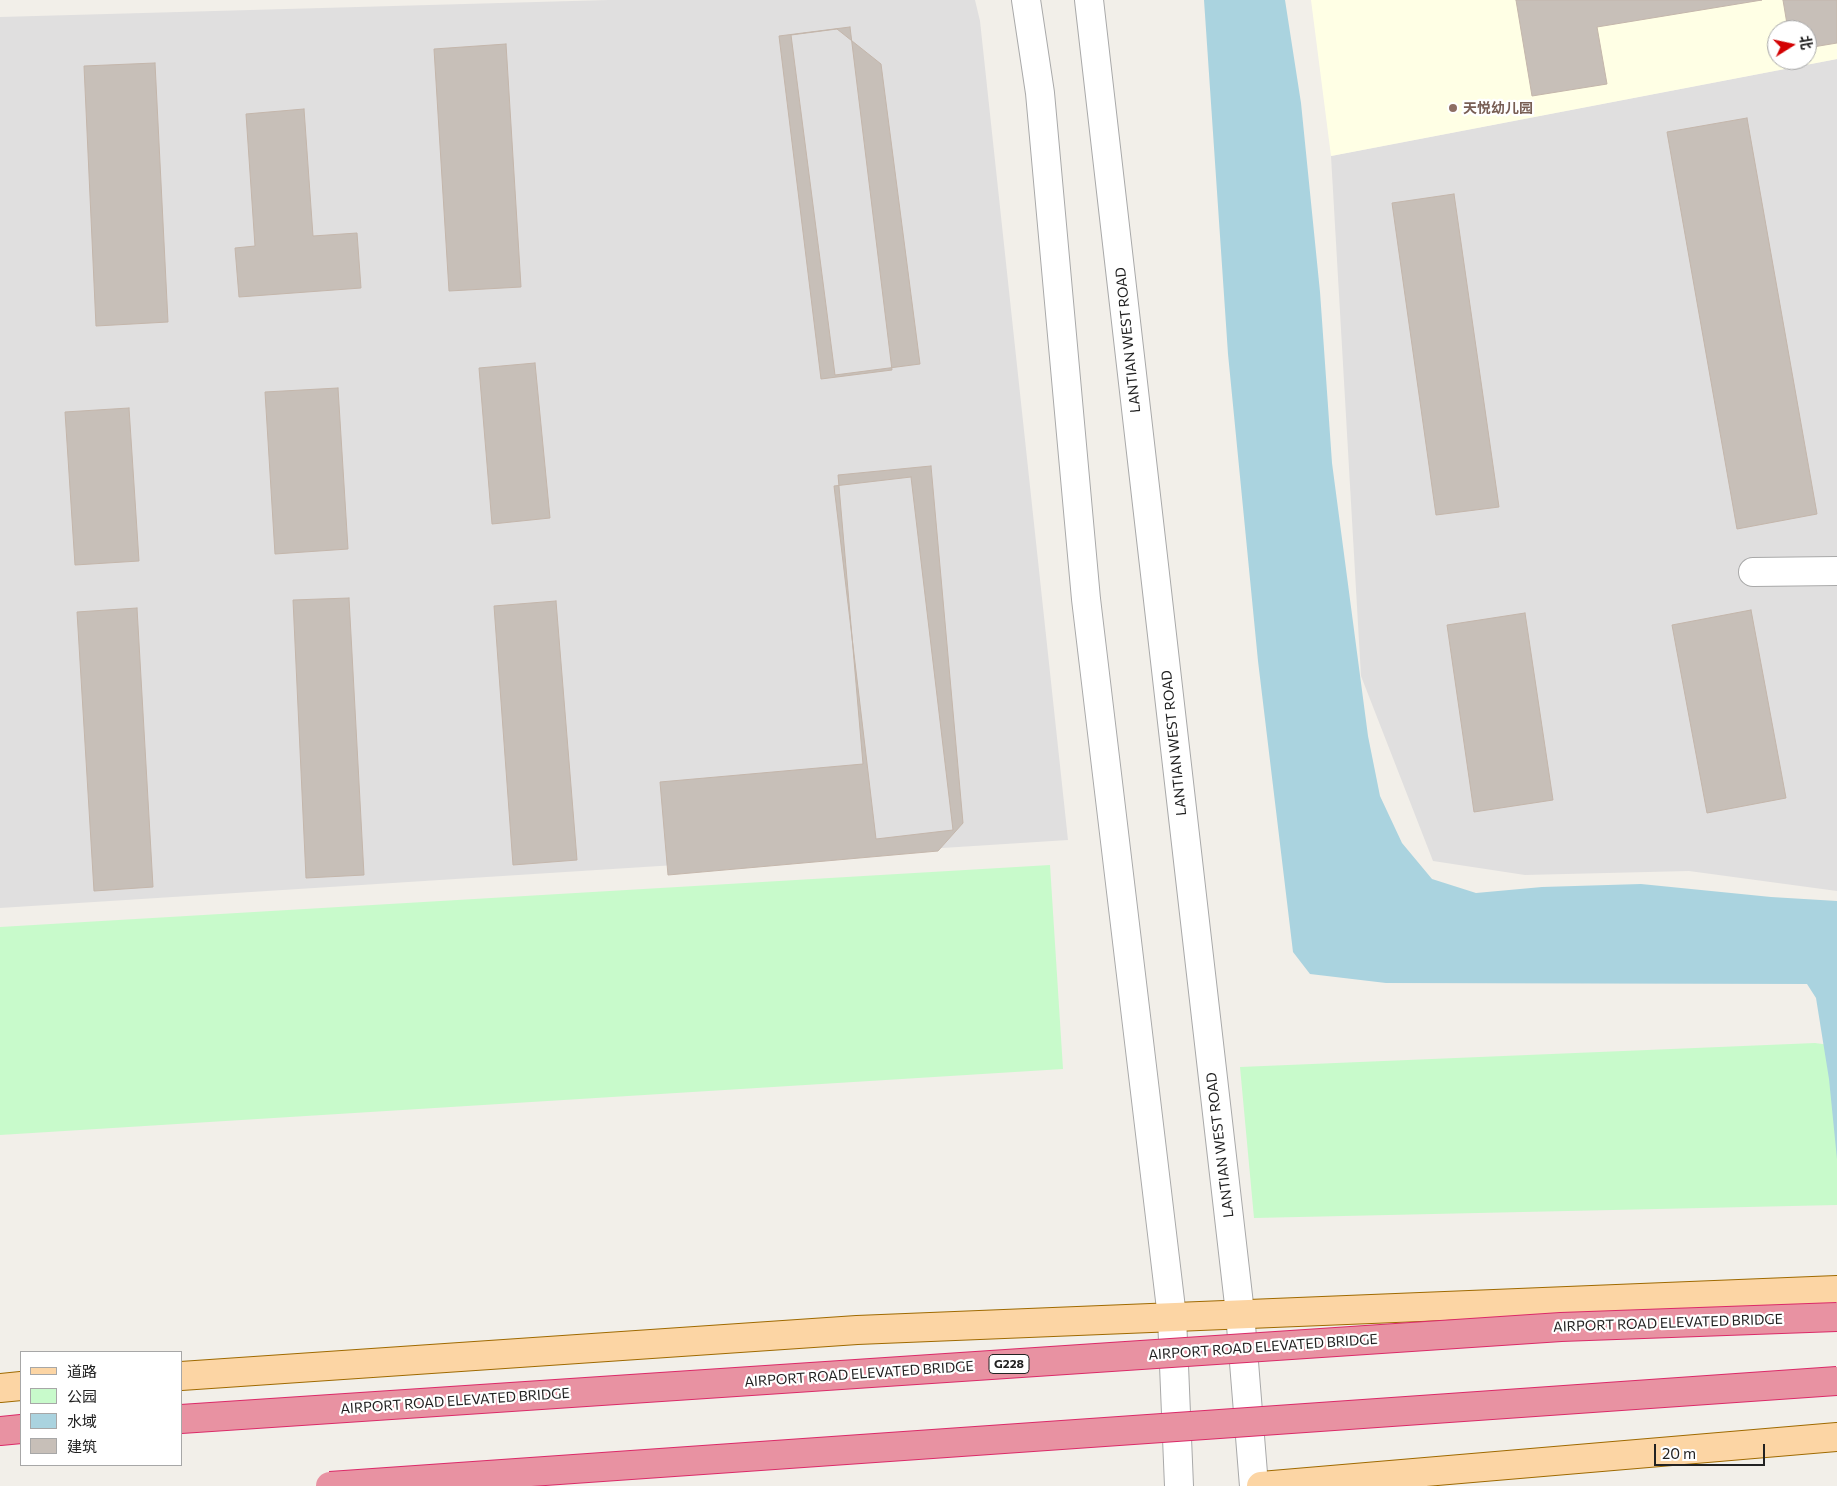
<!DOCTYPE html>
<html>
<head>
<meta charset="utf-8">
<style>
  body { margin:0 }
  #map { position:relative; width:1837px; height:1486px; overflow:hidden; background:#f2efe9; font-family:Commissioner,"Noto Sans SC",sans-serif }
  canvas { display:block }
  .legend { position:absolute; left:20px; top:1351px; width:162px; height:115px; box-sizing:border-box; background:#fff; border:1px solid #a7a7a7; margin:0; padding:6px 9px; list-style:none; font-size:15px; color:#222 }
  .legend li { display:flex; align-items:center; gap:10px; height:25px }
  .legend b { width:25px; border:1px solid #a7a7a7 }
  .north { position:absolute; left:1767px; top:20px; width:50px; height:50px; box-sizing:border-box; background:#fff; border:1px solid #a7a7a7; border-radius:50%; rotate:80deg; font-size:14px; font-weight:700; line-height:20px; text-align:center; color:#222 }
  .north::after { content:''; display:block; margin:auto; width:18px; height:22px; background:#d30102; clip-path:polygon(50% 0,100% 100%,50% 72%,0 100%) }
  .scale { position:absolute; left:1654px; top:1444px; width:111px; height:22px; box-sizing:border-box; border:2px solid #222; border-top:0; padding-left:6px; font-size:15px; line-height:18px; white-space:nowrap; color:#222; -webkit-text-stroke:4px #fff; paint-order:stroke }
</style>
</head>
<body>
<div id="map">
<canvas width="1837" height="1486"></canvas>
<ul class="legend">
<li><b style="height:6px;background:#fcd5a4"></b>道路</li>
<li><b style="height:14px;background:#c8facb"></b>公园</li>
<li><b style="height:14px;background:#aad3df"></b>水域</li>
<li><b style="height:14px;background:#c7bfb8"></b>建筑</li>
</ul>
<div class="north">北</div>
<div class="scale">20 m</div>
</div>
<script>
const ctx = document.querySelector('canvas').getContext('2d');
ctx.lineJoin = 'round';
function paint(path, color) { ctx.fillStyle = color; ctx.fill(path, 'evenodd'); }
const poly = rows => new Path2D(rows.map(r => 'M' + r).join(''));
function strokePath(path, color, width, dash) { ctx.strokeStyle = color; ctx.lineWidth = width; ctx.lineCap = dash ? 'butt' : 'round'; ctx.setLineDash(dash || []); ctx.stroke(path); }
function drawText(font, color, halo, rows, align = 'center') {
  ctx.font = font + ' Commissioner,"Noto Sans SC",sans-serif'; ctx.lineWidth = 4.5; ctx.setLineDash([]); ctx.textBaseline = 'middle'; ctx.strokeStyle = halo; ctx.fillStyle = color; for (const [text, x, y, turn = 0] of rows) {
    ctx.save(); ctx.translate(x, y); ctx.rotate((+turn || 0) * Math.PI / 180); ctx.textAlign = isNaN(turn) ? turn : align; if (halo) ctx.strokeText(text, 0, 0); ctx.fillText(text, 0, 0); ctx.restore();
  }
}
paint(poly([
  [608,0,975,0,980,21,1068,840,0,908,0,17],
  [1837,59,1837,891,1689,871,1525,875,1433,861,1361,676,1331,156]
]), '#e0dfdf');
paint(poly([
  [1311,0,1837,0,1837,59,1331,156],
  [1777,30,1807,30,1807,60,1777,60]
]), '#ffffe5');
paint(poly([
  [1050,865,1063,1069,0,1135,0,927],
  [1815,1043,1837,1046,1837,1205,1254,1218,1240,1067]
]), '#c8facb');
paint(poly([
  [1204,0,1285,0,1301,103,1320,292,1332,463,1368,736,1380,796,1402,843,1432,879,1476,893,1542,887,1641,884,1771,897,1837,901,1837,1159,1829,1079,1816,998,1807,984,1386,983,1310,974,1293,952,1258,661,1228,354]
]), '#aad3df');
const building = poly([
  [1516,0,1762,0,1597,27,1607,84,1532,96,1516,0],
  [1783,0,1837,0,1837,43,1807,48,1807,30,1788,30,1783,0],
  [850,27,892,370,821,379,779,36,850,27],
  [837,29,881,64,920,364,835,375,791,35,837,29],
  [506,44,521,287,449,291,434,49,506,44],
  [155,63,168,322,96,326,84,66,155,63],
  [304,109,313,236,357,233,361,288,239,297,235,248,255,246,246,114,304,109],
  [1747,118,1817,514,1737,529,1667,132,1747,118],
  [1454,194,1499,507,1436,515,1392,203,1454,194],
  [535,363,550,518,492,524,479,368,535,363],
  [338,388,348,549,275,554,265,392,338,388],
  [129,408,139,561,75,565,65,412,129,408],
  [931,466,963,823,938,851,668,875,660,782,863,764,838,475,931,466],
  [911,477,953,830,876,839,834,486,911,477],
  [349,598,364,875,306,878,293,600,349,598],
  [556,601,577,860,513,865,494,606,556,601],
  [137,608,153,887,94,891,77,612,137,608],
  [1751,610,1786,798,1707,813,1672,625,1751,610],
  [1525,613,1553,800,1474,812,1447,625,1525,613]
]);
paint(building, '#c7bfb8');
strokePath(building, '#c4b6ab', 1);
const minor = poly([
  [1026,0,1040,93,1086,599,1172,1317,1179,1486],
  [1089,0,1240,1313,1254,1486],
  [1753,572,1837,571]
]);
const major = poly([
  [181,1376,857,1330,1837,1290],
  [0,1388,21,1386],
  [1261,1486,1837,1437]
]);
const highway = poly([
  [0,1431,21,1429]
]);
strokePath(minor, '#a9a9a9', 30);
strokePath(major, '#9f6a00', 30);
strokePath(highway, '#db2a68', 30);
strokePath(minor, '#fff', 28);
strokePath(major, '#fcd5a4', 28);
strokePath(highway, '#e892a2', 28);
const highwayBridge = poly([
  [181,1419,1561,1327,1837,1317],
  [330,1486,1837,1381]
]);
strokePath(highwayBridge, '#db2a68', 30, []);
strokePath(highwayBridge, '#e892a2', 28);
for (const [x, y, r, color] of [
  [1453,108,5,"#8d6e63"]
]) { const dot = new Path2D(); dot.arc(x, y, r, 0, 2 * Math.PI); ctx.fillStyle = color; ctx.fill(dot); strokePath(dot, '#fff', 2); }
for (const [x, y, w] of [
  [1009,1364,40]
]) { const box = new Path2D(); box.roundRect(x - w / 2, y - 9.5, w, 19, 4); ctx.fillStyle = '#fff'; ctx.fill(box); strokePath(box, '#222', 1); }
drawText('bold 12px', '#222', null, [
  ["G228",1009,1364]
]);
drawText('bold 14px', '#785e54', '#fff', [
  ["天悦幼儿园",1463,108]
], 'left');
drawText('14px', '#222', '#fff', [
  ["LANTIAN WEST ROAD",1128,340,-96],
  ["LANTIAN WEST ROAD",1174,743,-96],
  ["LANTIAN WEST ROAD",1220,1145,-97],
  ["AIRPORT ROAD ELEVATED BRIDGE",1668,1323,-2],
  ["AIRPORT ROAD ELEVATED BRIDGE",1263,1347,-4],
  ["AIRPORT ROAD ELEVATED BRIDGE",859,1374,-4],
  ["AIRPORT ROAD ELEVATED BRIDGE",455,1401,-4]
]);
</script>
</body>
</html>
